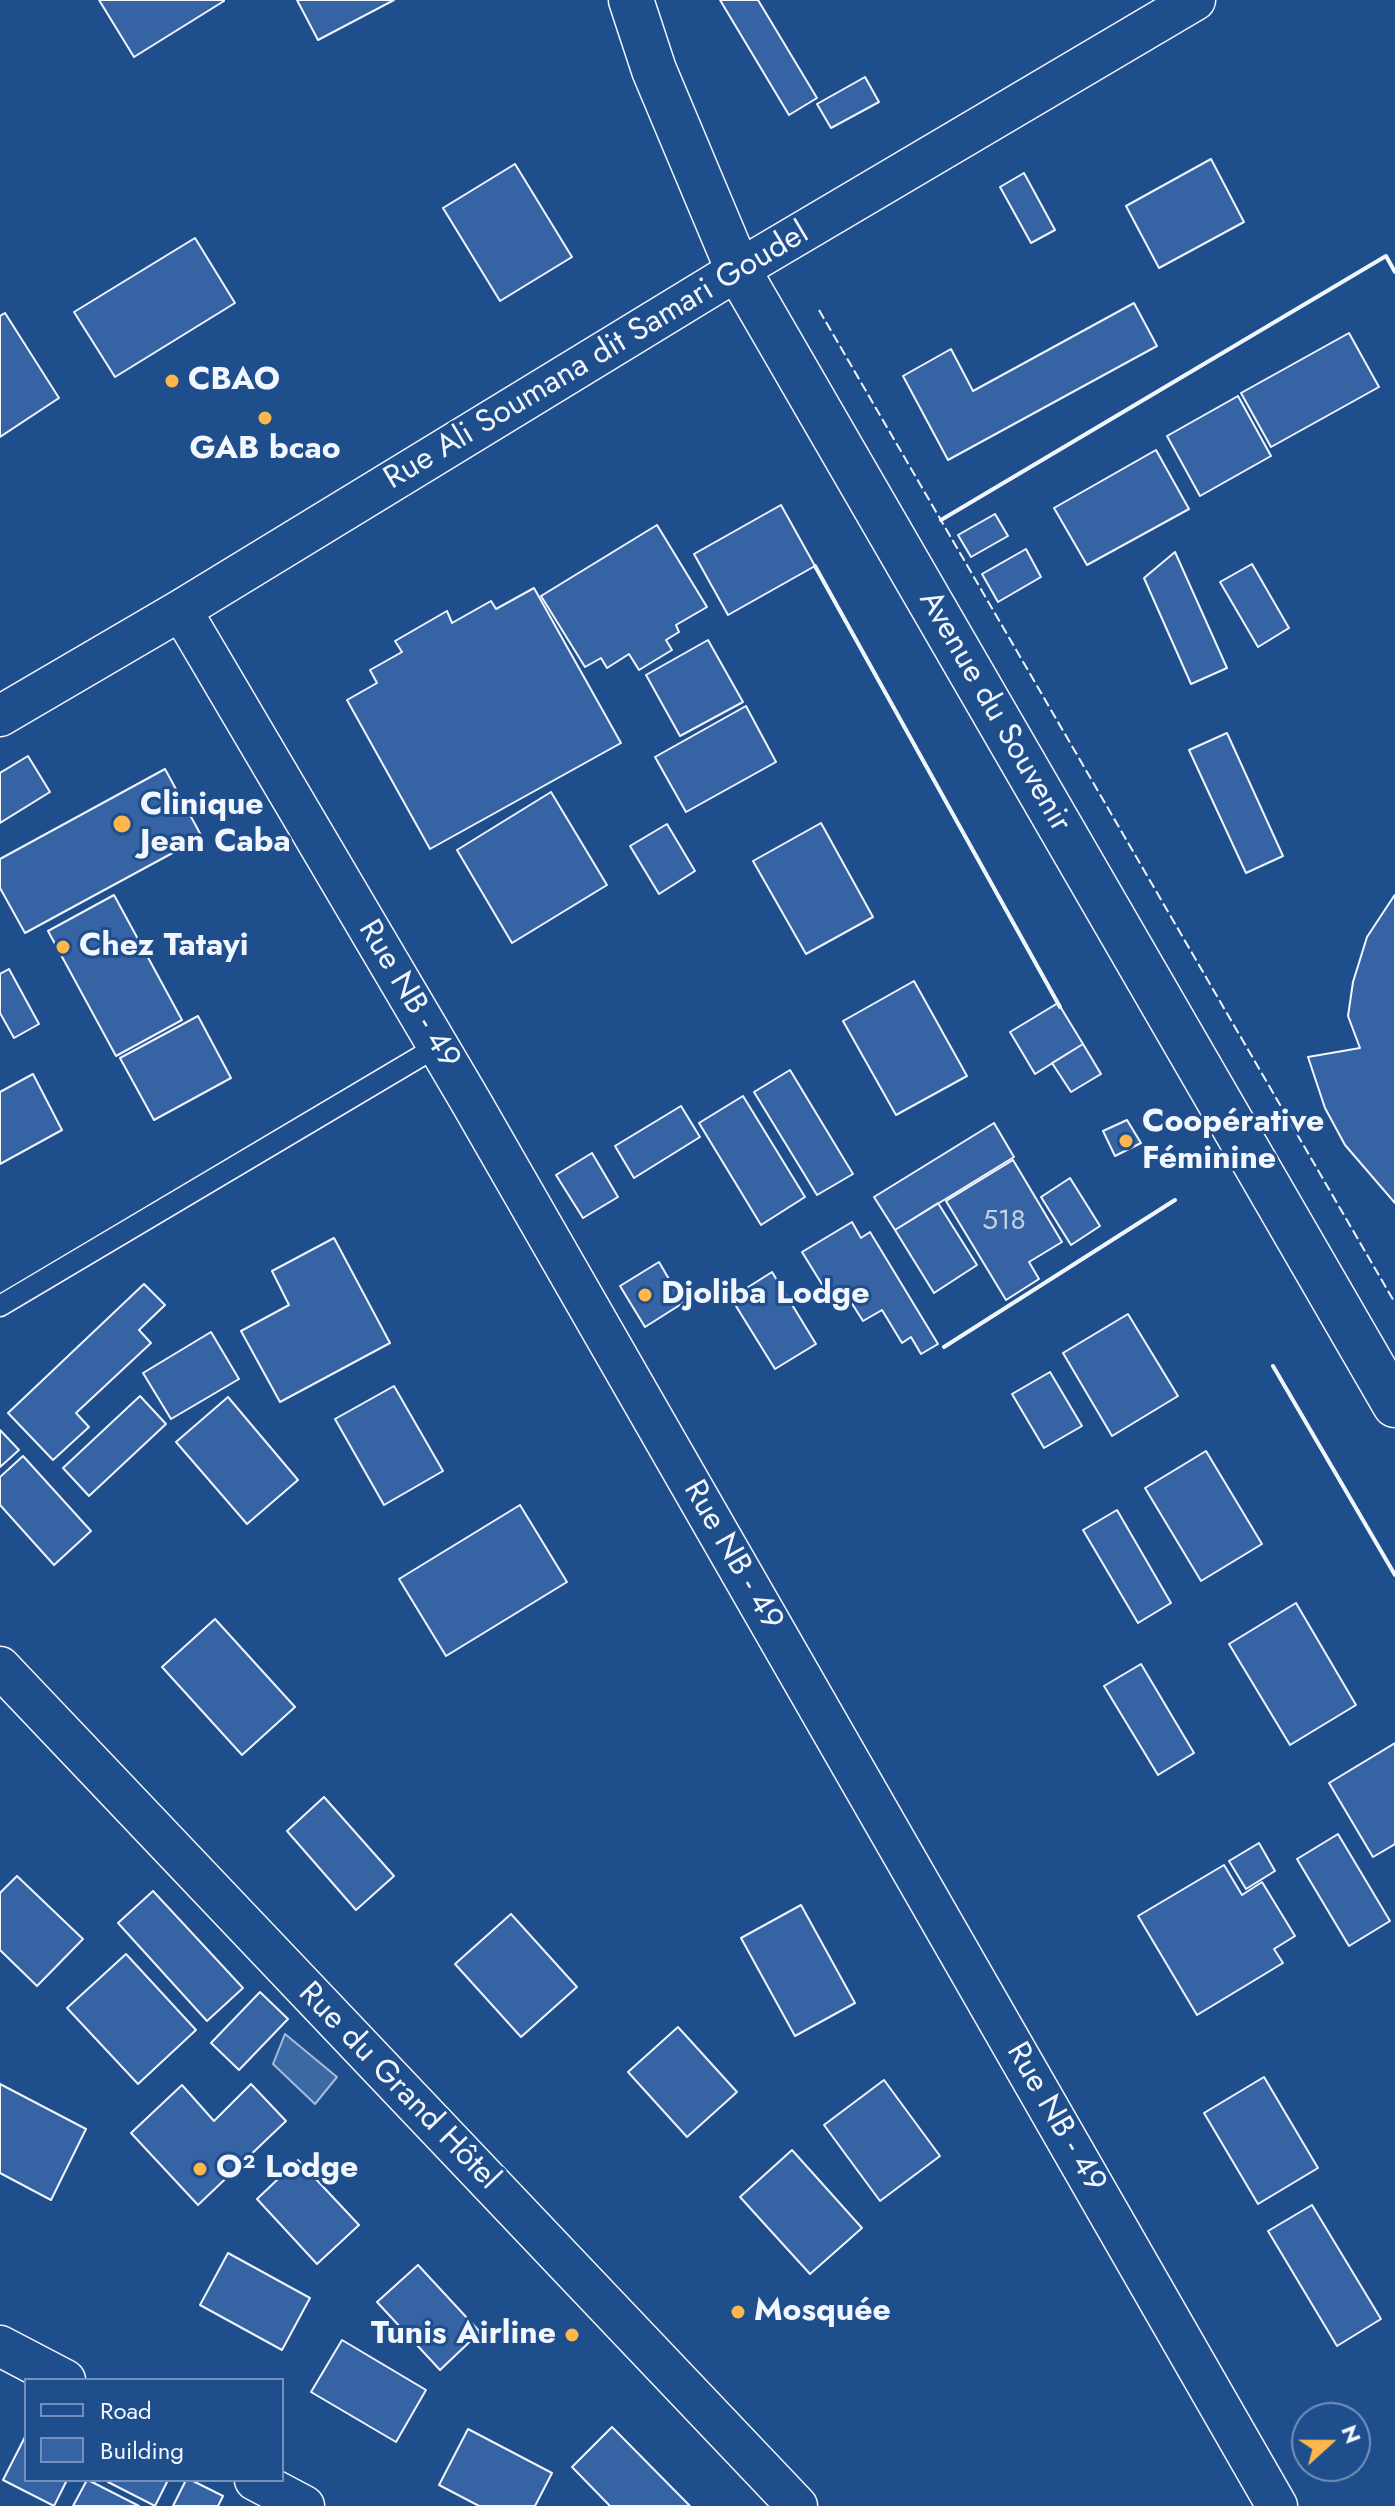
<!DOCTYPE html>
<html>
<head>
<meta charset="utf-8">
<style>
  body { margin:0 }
  #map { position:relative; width:1395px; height:2506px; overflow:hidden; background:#1f4e8c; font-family:Jost,sans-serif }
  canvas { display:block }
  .legend { position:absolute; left:24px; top:2378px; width:260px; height:104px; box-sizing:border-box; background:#1f4e8c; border:2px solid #7391ba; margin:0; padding:10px 14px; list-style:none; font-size:24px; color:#f2f6ff }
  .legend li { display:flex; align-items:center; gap:16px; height:40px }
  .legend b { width:40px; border:2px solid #7391ba }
  .north { position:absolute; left:1291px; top:2402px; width:80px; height:80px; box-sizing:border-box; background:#1f4e8c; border:2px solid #7391ba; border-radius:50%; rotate:69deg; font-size:22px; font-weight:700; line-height:32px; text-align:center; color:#f2f6ff }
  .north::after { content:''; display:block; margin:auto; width:28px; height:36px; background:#ffb74d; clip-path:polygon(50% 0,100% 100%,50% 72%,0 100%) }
</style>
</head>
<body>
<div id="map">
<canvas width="1395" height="2506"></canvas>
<ul class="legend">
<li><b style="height:10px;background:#1f4e8c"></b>Road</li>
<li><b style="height:22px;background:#3563a3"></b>Building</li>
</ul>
<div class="north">N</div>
</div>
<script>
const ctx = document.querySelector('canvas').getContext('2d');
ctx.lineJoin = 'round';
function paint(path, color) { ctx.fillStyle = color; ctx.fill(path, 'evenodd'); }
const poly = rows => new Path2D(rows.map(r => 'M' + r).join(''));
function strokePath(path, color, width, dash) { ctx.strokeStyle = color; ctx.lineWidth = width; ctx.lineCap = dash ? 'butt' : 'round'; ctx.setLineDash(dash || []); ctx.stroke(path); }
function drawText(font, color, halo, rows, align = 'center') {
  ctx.font = font + ' Jost,sans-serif'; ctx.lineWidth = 6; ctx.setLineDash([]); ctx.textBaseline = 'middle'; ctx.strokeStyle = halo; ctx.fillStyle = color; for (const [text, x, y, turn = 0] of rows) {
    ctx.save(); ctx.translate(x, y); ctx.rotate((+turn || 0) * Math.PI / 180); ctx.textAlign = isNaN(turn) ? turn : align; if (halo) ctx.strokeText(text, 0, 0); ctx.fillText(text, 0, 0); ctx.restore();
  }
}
const water = poly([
  [285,2034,337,2077,315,2104,273,2064,285,2034]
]);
paint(water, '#3b69a3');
strokePath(water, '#a8bbd7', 2);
const building = poly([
  [99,0,224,0,224,1,134,57,99,0],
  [297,0,394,0,318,40,297,0],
  [720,0,758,0,817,98,789,115,720,0],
  [865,77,879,102,831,128,817,104,865,77],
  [1211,159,1244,222,1159,268,1126,206,1211,159],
  [515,164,572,257,500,301,443,208,515,164],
  [1024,173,1055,230,1031,243,1000,187,1024,173],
  [195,238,235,303,115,377,74,312,195,238],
  [1134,303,1157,346,948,460,903,376,951,349,973,391,1134,303],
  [5,313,59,398,0,437,0,316,5,313],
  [1349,333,1379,387,1271,447,1241,393,1349,333],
  [1238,396,1271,456,1200,496,1167,436,1238,396],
  [1156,450,1189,509,1087,565,1054,508,1156,450],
  [781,505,815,566,728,615,694,554,781,505],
  [995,514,1008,536,971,557,958,535,995,514],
  [657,525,707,607,676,625,679,632,666,640,672,650,639,670,629,654,607,668,601,658,585,667,541,596,657,525],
  [1026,549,1041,577,998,602,982,574,1026,549],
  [1175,552,1227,668,1191,684,1144,578,1175,552],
  [1252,564,1289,628,1258,647,1220,582,1252,564],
  [534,588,621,743,430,849,347,700,377,683,370,670,402,652,395,641,447,611,452,623,491,601,496,609,534,588],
  [708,640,743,702,680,736,646,675,708,640],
  [746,706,776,762,686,812,655,757,746,706],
  [1227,733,1283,856,1246,873,1189,750,1227,733],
  [28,756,50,792,0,823,0,773,28,756],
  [165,769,202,837,25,933,0,888,0,859,165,769],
  [551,792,607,885,512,943,457,850,551,792],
  [821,823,873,917,806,954,753,861,821,823],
  [667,824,695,871,659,894,630,846,667,824],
  [114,895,182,1020,116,1056,48,931,114,895],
  [1394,896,1395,895,1395,1203,1345,1145,1325,1108,1308,1057,1360,1048,1348,1016,1353,982,1367,937,1394,896],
  [9,969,39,1024,14,1038,0,1013,0,974,9,969],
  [914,981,967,1076,896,1115,843,1021,914,981],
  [1058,1003,1083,1044,1035,1074,1010,1032,1058,1003],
  [198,1016,231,1078,154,1120,120,1058,198,1016],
  [1083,1044,1101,1074,1071,1092,1052,1063,1083,1044],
  [790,1070,853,1174,817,1195,754,1092,790,1070],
  [33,1074,62,1130,0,1164,0,1092,33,1074],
  [743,1096,805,1197,761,1225,699,1123,743,1096],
  [681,1106,700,1137,634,1178,615,1146,681,1106],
  [1127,1120,1141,1143,1115,1156,1103,1131,1127,1120],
  [994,1123,1014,1157,895,1230,874,1197,994,1123],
  [592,1153,618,1197,583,1218,556,1175,592,1153],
  [1013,1160,1062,1242,1029,1262,1039,1279,1006,1300,946,1201,1013,1160],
  [1070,1178,1100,1226,1071,1245,1041,1197,1070,1178],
  [938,1203,977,1265,934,1293,895,1230,938,1203],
  [852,1222,861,1238,870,1232,938,1344,921,1354,911,1337,902,1343,882,1310,863,1321,844,1291,831,1299,802,1252,852,1222],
  [334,1238,390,1343,280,1402,241,1331,289,1305,272,1271,334,1238],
  [659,1262,683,1303,645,1327,620,1286,659,1262],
  [772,1272,816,1344,775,1369,731,1298,772,1272],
  [144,1284,165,1305,139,1330,151,1343,76,1413,89,1427,53,1460,8,1413,144,1284],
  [1128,1314,1178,1396,1112,1436,1063,1353,1128,1314],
  [211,1332,239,1379,171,1419,143,1373,211,1332],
  [1050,1372,1082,1426,1044,1448,1012,1394,1050,1372],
  [394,1386,443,1471,384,1505,335,1419,394,1386],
  [140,1396,166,1424,89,1496,63,1468,140,1396],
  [228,1397,298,1480,247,1524,176,1442,228,1397],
  [0,1430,19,1450,0,1467,0,1430],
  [1206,1451,1262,1544,1201,1581,1145,1488,1206,1451],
  [23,1456,91,1531,54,1565,0,1505,0,1477,23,1456],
  [520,1505,567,1582,446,1656,399,1579,520,1505],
  [1117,1510,1171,1603,1138,1623,1083,1530,1117,1510],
  [1296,1603,1356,1705,1290,1745,1229,1644,1296,1603],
  [215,1619,295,1707,242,1755,162,1667,215,1619],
  [1141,1664,1194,1753,1158,1775,1104,1686,1141,1664],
  [1395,1743,1395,1844,1373,1857,1329,1783,1395,1743],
  [324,1797,394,1876,356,1910,287,1831,324,1797],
  [1338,1834,1390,1921,1349,1946,1297,1859,1338,1834],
  [1259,1843,1275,1871,1246,1889,1229,1861,1259,1843],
  [1224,1865,1242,1895,1262,1882,1295,1936,1274,1949,1283,1963,1197,2015,1138,1916,1224,1865],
  [17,1876,83,1939,37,1986,0,1950,0,1893,17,1876],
  [153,1891,243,1988,207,2021,118,1923,153,1891],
  [801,1905,855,2003,795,2036,741,1938,801,1905],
  [511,1914,577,1987,521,2037,455,1964,511,1914],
  [126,1954,196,2030,138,2084,67,2008,126,1954],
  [260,1992,288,2019,239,2070,211,2043,260,1992],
  [678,2027,737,2092,687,2137,628,2072,678,2027],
  [1264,2077,1318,2168,1258,2204,1204,2113,1264,2077],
  [884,2080,940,2156,880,2201,824,2125,884,2080],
  [0,2084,86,2129,51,2200,0,2173,0,2084],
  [251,2084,286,2121,198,2205,131,2133,182,2085,214,2121,251,2084],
  [792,2150,862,2228,810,2274,740,2197,792,2150],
  [298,2160,359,2225,317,2264,257,2199,298,2160],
  [1312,2205,1381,2319,1337,2346,1268,2231,1312,2205],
  [228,2253,310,2298,282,2350,200,2305,228,2253],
  [418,2265,480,2332,440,2370,377,2302,418,2265],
  [342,2340,426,2390,396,2442,311,2392,342,2340],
  [612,2427,690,2506,610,2506,572,2467,612,2427],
  [468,2429,552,2473,535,2506,479,2506,439,2485,468,2429],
  [26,2435,26,2480,67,2480,54,2506,3,2480,26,2435],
  [87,2480,88,2480,139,2506,73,2506,87,2480],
  [109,2480,168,2480,155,2506,108,2482,109,2480],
  [186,2480,191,2480,223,2496,218,2506,173,2506,186,2480]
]);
paint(building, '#3563a3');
strokePath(building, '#f2f6ff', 2);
const lane = poly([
  [0,1306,438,1046]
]);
const street = poly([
  [181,610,471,1102,1277,2506],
  [0,716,181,610,738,270,1195,0],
  [0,1667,797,2506],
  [0,2346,65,2380],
  [255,2480,304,2506]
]);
const primary = poly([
  [631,0,654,70,738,270,1395,1405]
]);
strokePath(lane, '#f2f6ff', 23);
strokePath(street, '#f2f6ff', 43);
strokePath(primary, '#f2f6ff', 47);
strokePath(lane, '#1f4e8c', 20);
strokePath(street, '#1f4e8c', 40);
strokePath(primary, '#1f4e8c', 44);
strokePath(poly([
  [819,310,1395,1303]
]), '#f2f6ff', 2, [10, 4]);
strokePath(poly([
  [941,520,1386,256,1395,272],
  [815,566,1060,1007],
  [944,1347,1175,1200],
  [1273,1366,1395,1575]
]), '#f2f6ff', 4);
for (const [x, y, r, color] of [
  [172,381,8,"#ffb74d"],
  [265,418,8,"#ffb74d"],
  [122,824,10,"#ffb74d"],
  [63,947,8,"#ffb74d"],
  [1126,1141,8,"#ffb74d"],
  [645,1295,8,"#ffb74d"],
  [200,2169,8,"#ffb74d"],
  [738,2312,8,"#ffb74d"],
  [572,2335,8,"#ffb74d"]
]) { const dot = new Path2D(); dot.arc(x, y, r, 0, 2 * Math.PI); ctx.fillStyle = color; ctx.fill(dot); strokePath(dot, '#1f4e8c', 3); }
drawText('28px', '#c3d1e8', null, [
  ["518",1004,1222]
]);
drawText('32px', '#f2f6ff', '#1f4e8c', [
  ["Rue Ali Soumana dit Samari Goudel",597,357,-31],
  ["Avenue du Souvenir",994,712,60],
  ["Rue NB - 49",408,995,59],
  ["Rue NB - 49",732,1556,60],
  ["Rue du Grand Hôtel",398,2087,46],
  ["Rue NB - 49",1055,2118,60]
]);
drawText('bold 32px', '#f2f6ff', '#1f4e8c', [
  ["CBAO",188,381],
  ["GAB bcao",265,450,"center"],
  ["Clinique",140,806],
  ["Jean Caba",140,843],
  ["Chez Tatayi",79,947],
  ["Coopérative",1142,1123],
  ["Féminine",1142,1160],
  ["Djoliba Lodge",661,1295],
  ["O² Lodge",216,2169],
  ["Mosquée",754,2312],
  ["Tunis Airline",556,2335,"right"]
], 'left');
</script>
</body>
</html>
